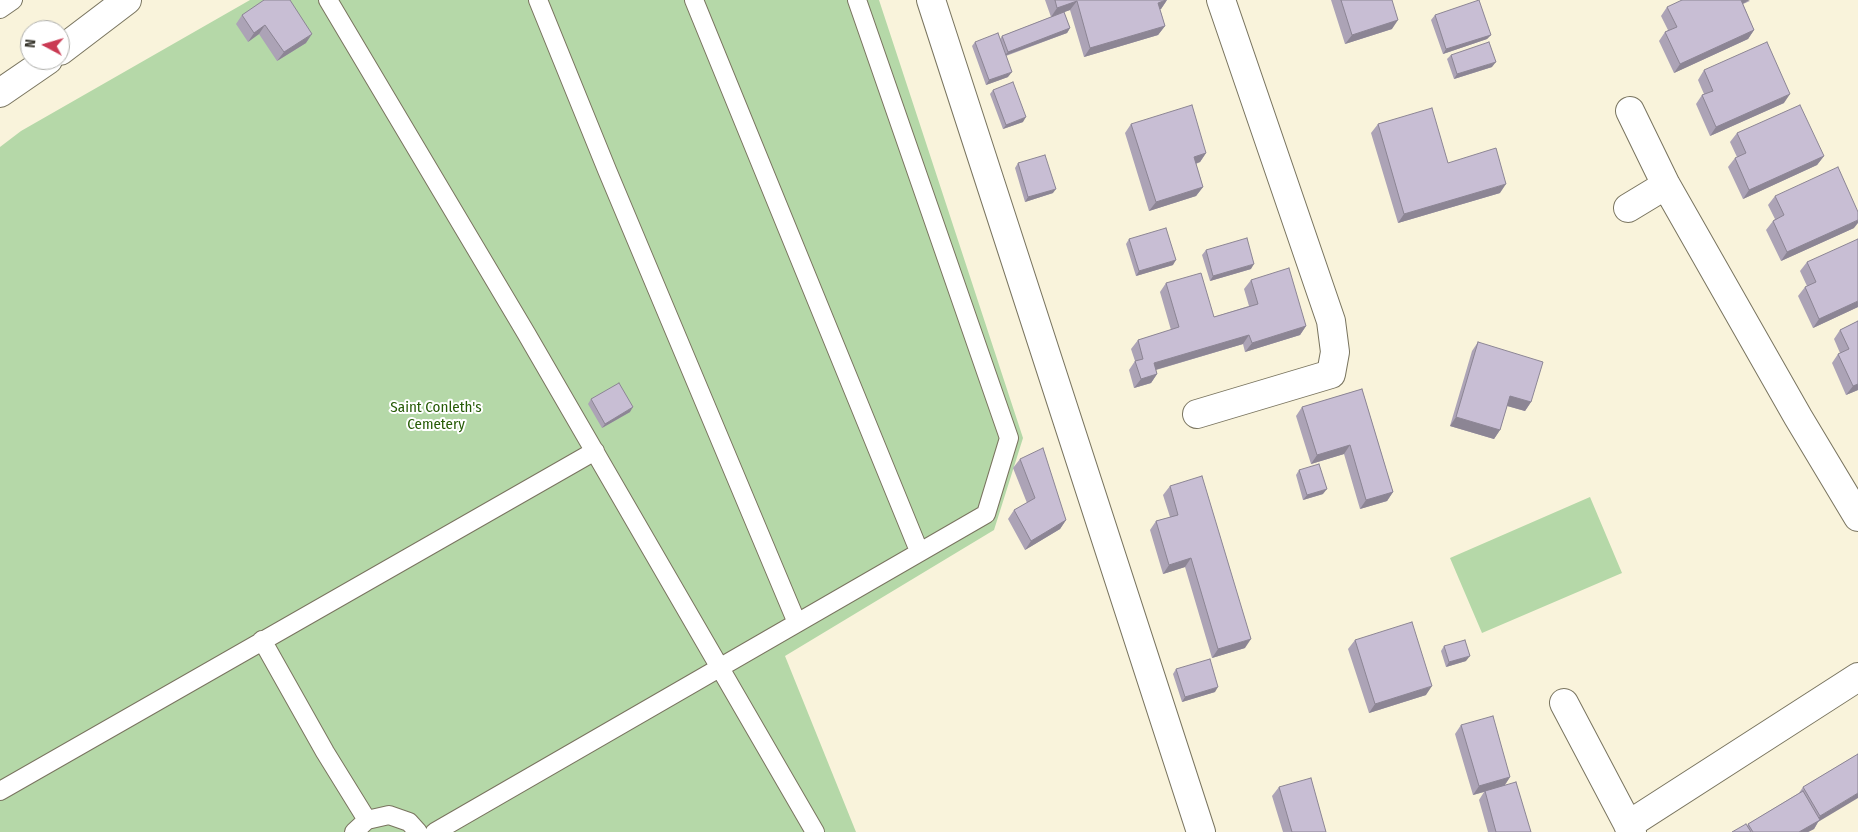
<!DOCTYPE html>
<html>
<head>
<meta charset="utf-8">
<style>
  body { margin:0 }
  #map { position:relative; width:1858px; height:832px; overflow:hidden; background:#f9f3db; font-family:"Fira Sans Condensed",sans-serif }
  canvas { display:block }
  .north { position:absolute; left:20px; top:20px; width:50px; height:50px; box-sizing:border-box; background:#fff; border:1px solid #afafab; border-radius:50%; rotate:276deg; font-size:14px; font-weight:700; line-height:20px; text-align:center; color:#38362d }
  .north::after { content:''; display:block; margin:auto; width:18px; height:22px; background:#ca3a53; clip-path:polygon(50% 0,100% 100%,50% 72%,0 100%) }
</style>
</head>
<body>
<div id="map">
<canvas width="1858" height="832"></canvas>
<div class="north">N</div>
</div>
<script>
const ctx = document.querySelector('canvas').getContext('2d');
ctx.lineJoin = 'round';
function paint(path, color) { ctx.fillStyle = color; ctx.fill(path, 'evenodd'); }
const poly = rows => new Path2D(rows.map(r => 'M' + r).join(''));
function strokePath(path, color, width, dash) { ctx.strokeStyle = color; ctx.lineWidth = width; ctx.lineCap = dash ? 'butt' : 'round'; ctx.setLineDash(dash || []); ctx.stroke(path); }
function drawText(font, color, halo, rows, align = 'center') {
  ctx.font = font + ' "Fira Sans Condensed",sans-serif'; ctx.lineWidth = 4; ctx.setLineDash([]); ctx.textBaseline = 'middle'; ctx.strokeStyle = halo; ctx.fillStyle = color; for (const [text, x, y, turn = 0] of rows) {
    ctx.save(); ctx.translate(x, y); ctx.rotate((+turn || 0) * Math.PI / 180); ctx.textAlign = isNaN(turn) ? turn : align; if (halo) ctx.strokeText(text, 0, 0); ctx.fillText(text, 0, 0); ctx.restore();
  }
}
paint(poly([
  [250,0,879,0,1023,438,994,530,785,656,856,832,0,832,0,147,21,131],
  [1590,497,1622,573,1482,633,1450,558]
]), '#b5d8a8');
const lane = poly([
  [328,0,526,333,815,832],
  [538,0,607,170,797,623],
  [694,0,919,551],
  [0,9,13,0],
  [262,640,325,752,367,820],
  [0,791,595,451],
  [354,832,367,820,389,815,409,822,418,832],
  [435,832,986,514,1009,438,857,0]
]);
const street = poly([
  [931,0,1201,832],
  [1630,111,1666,185,1798,417,1858,517],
  [1628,208,1666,185],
  [1197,414,1331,374,1335,352,1331,321,1221,0],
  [1564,703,1632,832],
  [1628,825,1858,677]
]);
const secondary = poly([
  [60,51,127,0],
  [0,93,48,60]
]);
strokePath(lane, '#79745f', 20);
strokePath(street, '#79745f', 30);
strokePath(secondary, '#79745f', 30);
strokePath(lane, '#fff', 18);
strokePath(street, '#fff', 28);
strokePath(secondary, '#fff', 28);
paint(poly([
  [1045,0,1167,0,1161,9,1160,9,1165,26,1158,35,1084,57,1070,10,1064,12,1070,28,1067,33,1006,56,1008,77,986,85,972,46,975,42,1000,39,1002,36,1061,13,1051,17],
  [1331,0,1392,0,1392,29,1345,44],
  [1750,1,1743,4,1754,30,1748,39,1674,73,1659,41,1665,32,1668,30,1661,16,1667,7],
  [242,15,306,43,277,61,259,34,248,42,236,24],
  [1435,15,1491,35,1487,39,1443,54,1431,20],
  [1451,55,1492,67,1454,79,1447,59],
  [1704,70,1784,103,1710,136,1696,104,1702,95,1704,94,1698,80],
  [993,90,1023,122,1003,129,990,94],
  [1131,124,1206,153,1200,162,1196,164,1203,187,1196,196,1149,211,1125,133],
  [1378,124,1448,163,1500,193,1398,223,1371,133],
  [1737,133,1824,156,1817,165,1743,199,1728,167,1735,158,1737,157,1730,142],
  [1018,163,1053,193,1025,202,1015,168],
  [1775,196,1854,228,1781,261,1766,230,1773,221,1775,219,1768,205],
  [1129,239,1173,265,1136,276,1126,244],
  [1206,250,1251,269,1210,281,1202,255],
  [1807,262,1858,307,1813,328,1798,296,1805,287,1807,286,1800,271],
  [1251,280,1306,326,1300,335,1245,352,1243,344,1156,370,1157,374,1151,383,1134,388,1129,370,1135,361,1131,349,1138,340,1171,330,1160,292,1166,283,1214,317,1249,306,1244,289],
  [1858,321,1858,390,1846,395,1832,363,1838,354,1840,353,1834,339,1840,330],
  [1478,342,1531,402,1525,411,1507,406,1500,430,1494,439,1450,426,1472,351],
  [1362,389,1393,492,1387,501,1360,509,1344,454,1311,464,1296,416,1302,407],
  [591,399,630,412,602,428,588,404],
  [1020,459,1066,520,1060,529,1025,550,1008,519,1014,510,1027,503,1013,468],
  [1299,470,1323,494,1303,500,1296,475],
  [1170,486,1245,648,1212,658,1185,567,1163,574,1150,530,1156,521,1170,517,1163,495],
  [1355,640,1426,695,1369,713,1348,649],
  [1444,646,1466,661,1446,667,1441,651],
  [1176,669,1215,692,1182,702,1173,674],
  [1461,725,1510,777,1505,785,1531,832,1488,832,1479,800,1484,792,1473,795,1455,734],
  [1858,754,1814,829,1808,832,1732,832,1747,826,1748,824,1799,793,1803,787],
  [1279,787,1326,832,1283,832,1272,796]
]), '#aca3b6');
paint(poly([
  [1167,0,1161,9,1152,12,1158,3],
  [1739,0,1750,0,1734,8],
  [1077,1,1070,10,1051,17,1057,8],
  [1398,20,1392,29,1345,44,1352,35],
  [265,25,259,34,248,42,254,33],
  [1165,26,1158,35,1084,57,1090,48],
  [1070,28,1067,33,1004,56,1008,52],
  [1754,30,1748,39,1674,73,1680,64],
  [312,34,306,43,277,61,284,52],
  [1491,35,1487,39,1443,54,1446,49],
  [1496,62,1492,67,1454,79,1457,74],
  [1012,72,1008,77,986,85,989,80],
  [1790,94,1784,103,1710,136,1716,127],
  [1026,117,1023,122,1003,129,1006,125],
  [1206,153,1200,162,1188,166,1194,157],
  [1824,156,1817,165,1743,199,1749,190],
  [1506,184,1500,193,1398,223,1404,214],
  [1203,187,1196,196,1149,211,1156,202],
  [1056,189,1053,193,1025,202,1028,197],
  [1858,220,1858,223,1854,228,1781,261,1787,252],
  [1176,260,1173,265,1136,276,1139,271],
  [1254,264,1251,269,1210,281,1213,276],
  [1858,301,1858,307,1813,328,1819,319],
  [1306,326,1300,335,1245,352,1252,343],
  [1249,335,1243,344,1148,372,1154,363],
  [1157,374,1151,383,1134,388,1141,379],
  [1858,384,1858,390,1846,395,1853,386],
  [1510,396,1531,402,1525,411,1504,405],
  [633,407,630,412,602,428,605,424],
  [1456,417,1500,430,1494,439,1450,426],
  [1350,445,1344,454,1311,464,1317,455],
  [1327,489,1323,494,1303,500,1307,495],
  [1393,492,1387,501,1360,509,1366,500],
  [1066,520,1060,529,1025,550,1031,541],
  [1191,558,1185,567,1163,574,1169,565],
  [1251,639,1245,648,1212,658,1218,649],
  [1470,656,1466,661,1446,667,1449,662],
  [1432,686,1426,695,1369,713,1375,704],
  [1218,687,1215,692,1182,702,1185,697],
  [1510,777,1504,786,1473,795,1479,786],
  [1858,793,1858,798,1818,822,1814,829,1808,832,1799,832,1816,822,1820,816]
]), '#8c8594');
const building = poly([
  [264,0,290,0,312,34,284,52,265,25,254,33,242,15,264,0],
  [1055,0,1166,0,1158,3,1165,26,1090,48,1077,1,1057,8,1055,0],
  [1341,0,1392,0,1398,20,1352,35,1341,0],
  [1479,0,1491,35,1446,49,1435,15,1479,0],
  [1682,0,1741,0,1754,30,1680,64,1665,32,1677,27,1667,7,1682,0],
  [1064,12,1070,28,1008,52,1002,36,1064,12],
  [998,33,1012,72,989,80,975,42,998,33],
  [1489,42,1496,62,1457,74,1451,55,1489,42],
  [1767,42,1790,94,1716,127,1702,95,1713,91,1704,70,1767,42],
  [1013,82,1026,117,1006,125,993,90,1013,82],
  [1192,105,1206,153,1194,157,1203,187,1156,202,1131,124,1192,105],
  [1800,105,1824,156,1749,190,1735,158,1746,153,1737,133,1800,105],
  [1432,108,1448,163,1496,148,1506,184,1404,214,1378,124,1432,108],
  [1045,155,1056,189,1028,197,1018,163,1045,155],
  [1838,167,1858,212,1858,220,1787,252,1773,221,1784,215,1775,196,1838,167],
  [1166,228,1176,260,1139,271,1129,239,1166,228],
  [1247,238,1254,264,1213,276,1206,250,1247,238],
  [1858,239,1858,301,1819,319,1805,287,1816,282,1807,262,1858,239],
  [1289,268,1306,326,1252,343,1249,335,1154,363,1157,374,1141,379,1135,361,1143,359,1138,340,1179,327,1166,283,1201,273,1214,317,1258,304,1251,280,1289,268],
  [1858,321,1858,384,1853,386,1838,354,1849,349,1840,330,1858,321],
  [1478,342,1543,362,1531,402,1510,396,1500,430,1456,417,1478,342],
  [619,383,633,407,605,424,591,399,619,383],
  [1362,389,1393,492,1366,500,1350,445,1317,455,1302,407,1362,389],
  [1043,448,1066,520,1031,541,1014,510,1035,498,1020,459,1043,448],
  [1319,464,1327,489,1307,495,1299,470,1319,464],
  [1202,476,1251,639,1218,649,1191,558,1169,565,1156,521,1178,515,1170,486,1202,476],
  [1412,622,1432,686,1375,704,1355,640,1412,622],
  [1465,640,1470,656,1449,662,1444,646,1465,640],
  [1210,659,1218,687,1185,697,1176,669,1210,659],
  [1493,716,1510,777,1479,786,1461,725,1493,716],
  [1858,754,1858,793,1820,816,1803,787,1858,754],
  [1311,778,1326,832,1292,832,1279,787,1311,778],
  [1516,782,1531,832,1496,832,1485,791,1516,782],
  [1803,791,1820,820,1799,832,1753,832,1748,824,1803,791],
  [1746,824,1751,832,1732,832,1746,824]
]);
paint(building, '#c8bed4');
strokePath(building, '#8c8594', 1);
drawText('15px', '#275b07', '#fff', [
  ["Saint Conleth's",436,408],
  ["Cemetery",436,425]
]);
</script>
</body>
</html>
